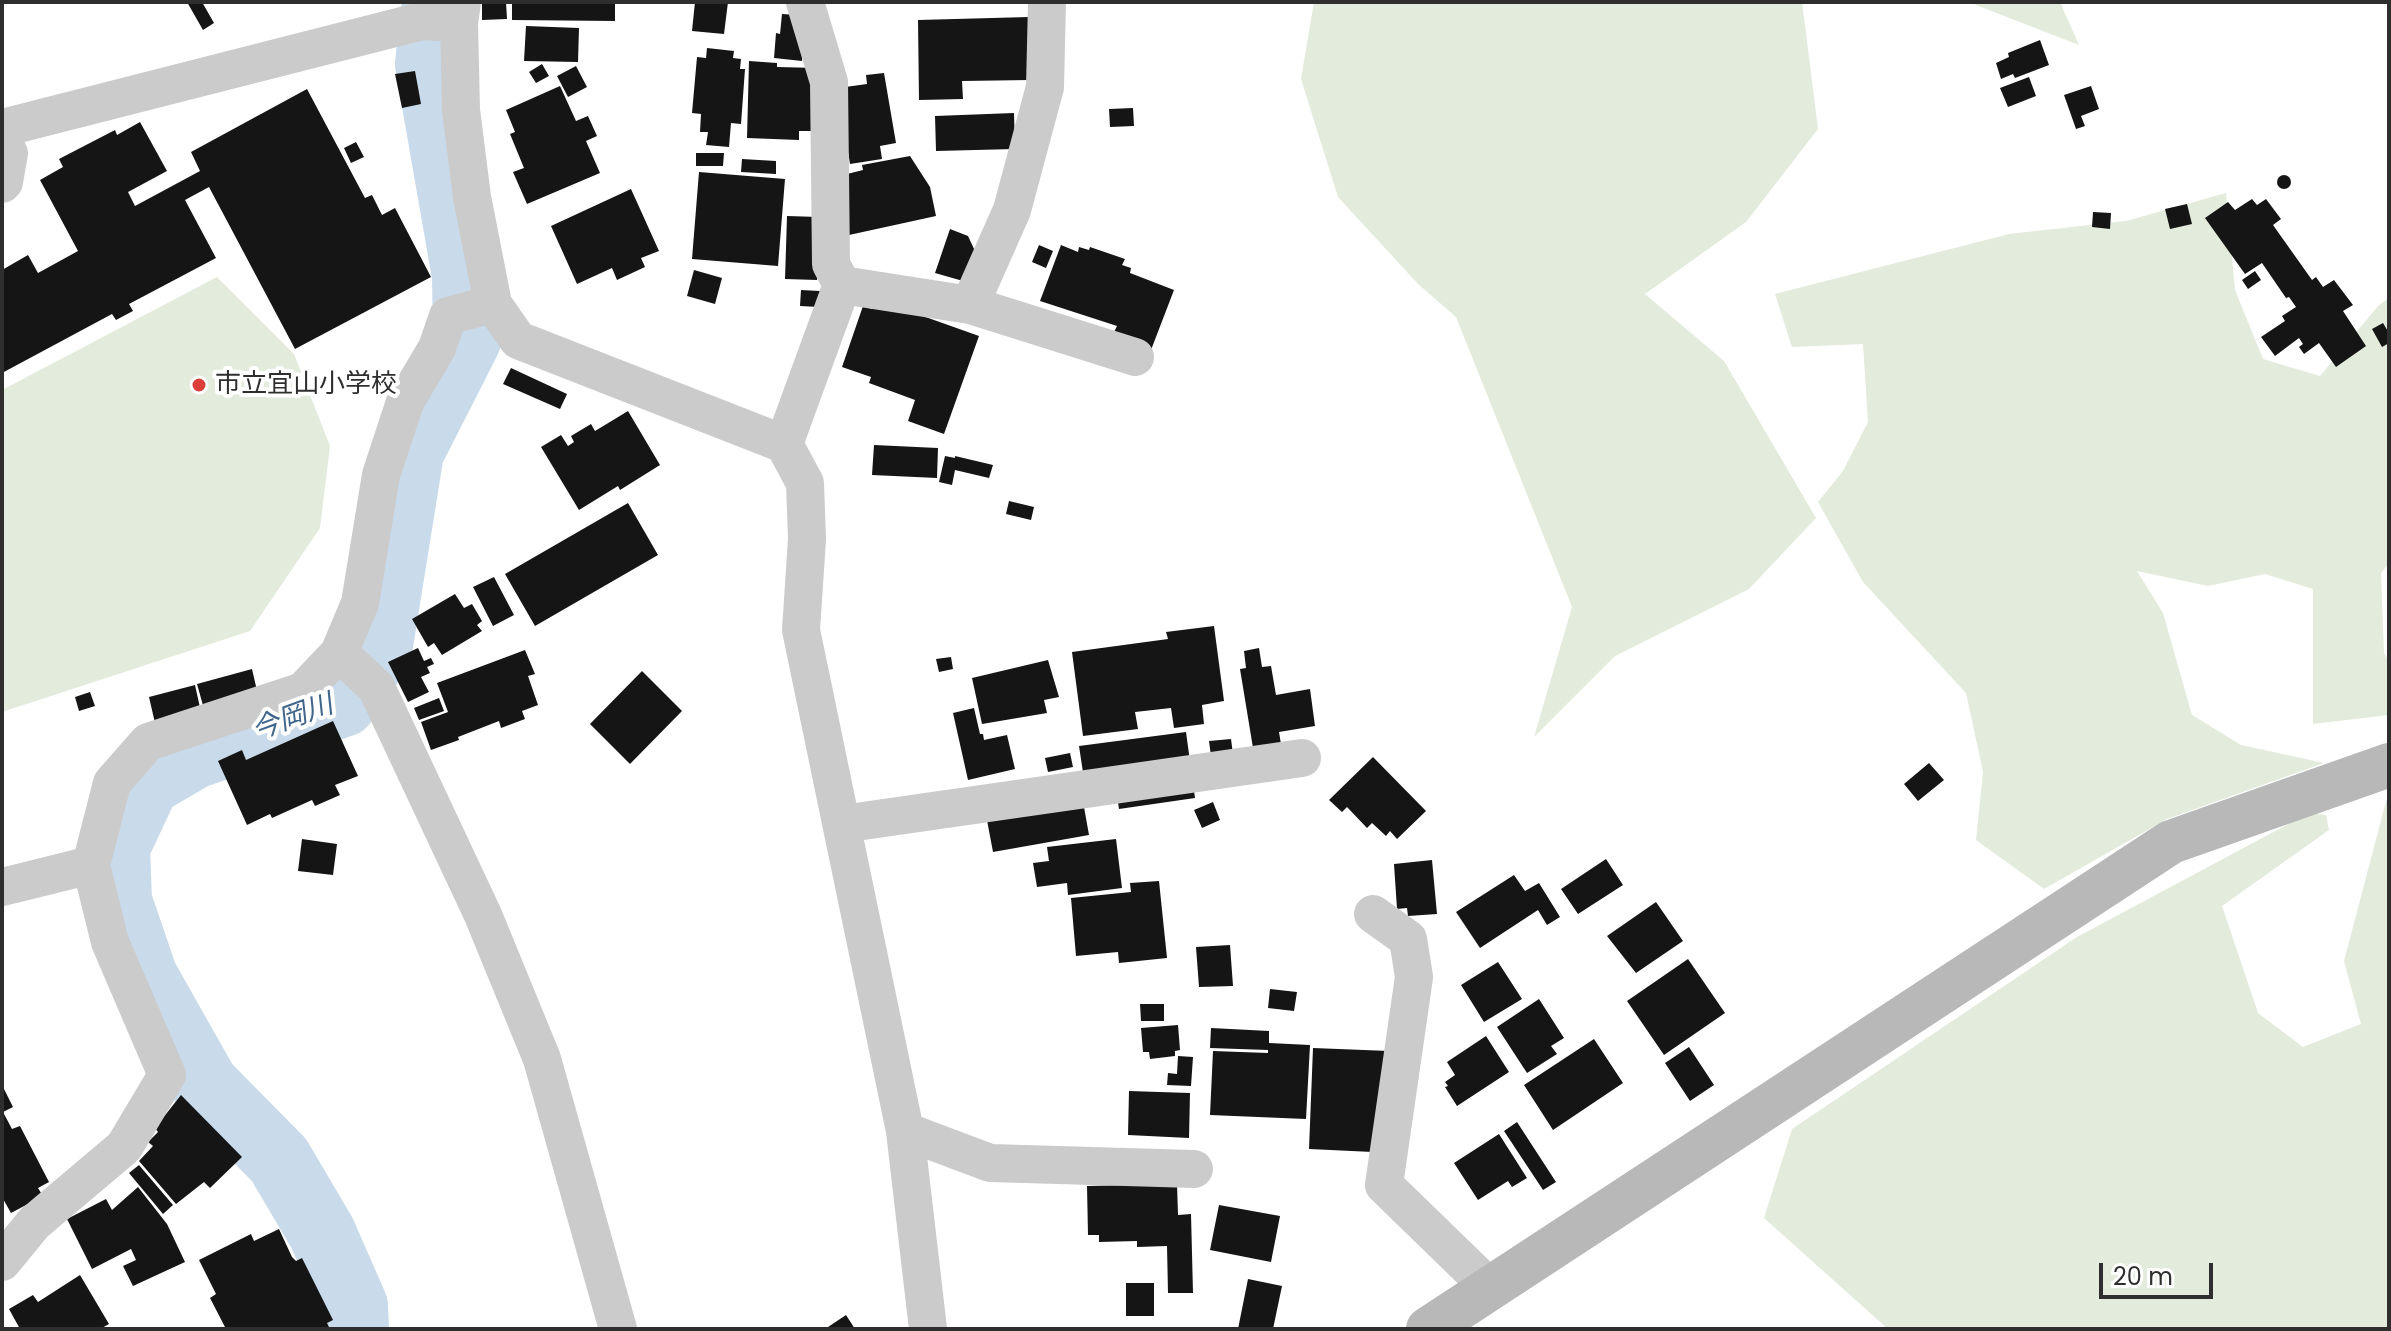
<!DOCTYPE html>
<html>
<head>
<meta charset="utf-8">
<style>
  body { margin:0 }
  #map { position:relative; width:2391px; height:1331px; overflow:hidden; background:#fff; font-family:Poppins,sans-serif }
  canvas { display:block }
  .frame { position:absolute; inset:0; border:4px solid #2e2e2e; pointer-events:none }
  .scale { position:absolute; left:2099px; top:1263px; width:114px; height:36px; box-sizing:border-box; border:4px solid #2e2e2e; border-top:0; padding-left:10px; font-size:24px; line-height:28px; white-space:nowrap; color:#2e2e2e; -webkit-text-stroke:6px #fff; paint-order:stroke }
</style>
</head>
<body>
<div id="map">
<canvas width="2391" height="1331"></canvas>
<div class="frame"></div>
<div class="scale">20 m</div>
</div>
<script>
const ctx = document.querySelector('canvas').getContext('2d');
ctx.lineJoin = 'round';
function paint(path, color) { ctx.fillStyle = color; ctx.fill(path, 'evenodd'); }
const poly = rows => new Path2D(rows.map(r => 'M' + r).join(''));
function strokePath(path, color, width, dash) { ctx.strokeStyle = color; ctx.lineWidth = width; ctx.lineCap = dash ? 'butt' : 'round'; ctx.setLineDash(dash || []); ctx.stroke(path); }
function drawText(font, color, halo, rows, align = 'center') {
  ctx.font = font + ' Poppins,"Noto Sans JP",sans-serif'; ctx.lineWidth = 8; ctx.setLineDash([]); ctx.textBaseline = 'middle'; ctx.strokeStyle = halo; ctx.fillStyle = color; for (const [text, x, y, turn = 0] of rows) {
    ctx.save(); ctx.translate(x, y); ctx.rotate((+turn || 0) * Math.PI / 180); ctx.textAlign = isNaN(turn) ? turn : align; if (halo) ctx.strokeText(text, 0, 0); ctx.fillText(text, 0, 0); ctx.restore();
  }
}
paint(poly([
  [1314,2,1802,2,1818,129,1746,222,1645,294,1724,361,1816,518,1749,589,1615,656,1534,737,1572,607,1456,317,1418,284,1338,197,1301,79],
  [1973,2,2060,2,2079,45,1976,5],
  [2226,193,2235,290,2263,359,2320,376,2378,306,2389,298,2389,563,2381,573,2384,653,2389,661,2389,715,2313,724,2313,589,2265,574,2208,586,2137,571,2163,613,2192,715,2241,745,2324,763,2167,819,2044,889,1976,840,1983,772,1966,693,1863,582,1818,502,1843,471,1868,422,1863,344,1792,347,1775,294,2009,234,2126,221],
  [217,277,294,354,330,446,320,528,250,631,2,712,2,390],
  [2389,790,2389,1329,1888,1329,1764,1218,1792,1129,2077,937,2309,813,2326,815,2329,830,2222,906,2258,1013,2303,1047,2361,1024,2344,961]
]), '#e3ebdc');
strokePath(poly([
  [355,1329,354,1306,322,1233,279,1160,205,1085,144,977,118,901,116,847,146,783,194,755,343,703,378,651,410,452,467,340,466,276,429,64,436,2]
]), '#c9daea', 68);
paint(poly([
  [187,2,202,2,214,23,203,30],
  [482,2,506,2,507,19,482,20],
  [512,2,615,2,615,21,512,20],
  [695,2,728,2,724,34,692,31],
  [782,14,797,15,803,36,802,61,774,58,776,33,780,34],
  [1029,17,1030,80,962,81,963,99,919,100,918,20],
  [526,26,579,28,578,62,524,61],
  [2040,40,2049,65,2015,78,2013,74,2001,79,1996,63,2009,57,2008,53],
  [707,48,734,51,733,58,741,59,740,69,745,69,741,124,731,123,729,147,706,145,708,132,700,132,701,114,692,113,697,57,706,58],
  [749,61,777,63,777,67,818,68,816,131,799,131,799,140,747,138],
  [542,64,549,76,536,83,529,72],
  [576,66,587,87,568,97,557,76],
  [415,71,421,104,402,108,395,74],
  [884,73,896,143,880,146,882,159,850,164,838,88,867,84,866,75],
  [2029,77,2036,96,2008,107,2000,88],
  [560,86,576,121,588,116,597,136,586,141,600,173,527,204,513,172,524,168,510,134,515,132,506,110],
  [2091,86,2099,109,2081,116,2085,126,2076,129,2064,95],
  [307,89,365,198,372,195,382,215,395,208,431,277,295,349,209,187,185,200,216,258,129,304,133,311,116,320,112,314,2,373,2,270,28,255,38,273,78,251,40,180,63,167,59,159,115,130,117,135,140,122,167,171,128,192,135,206,200,171,191,152],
  [1133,108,1134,126,1110,127,1109,109],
  [1014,113,1015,149,936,151,935,116],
  [356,142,364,157,351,163,344,148],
  [696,153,724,153,723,166,696,166],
  [910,156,930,187,936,216,849,235,839,176,863,170,862,165],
  [742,159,776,161,776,174,741,172],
  [699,172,785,179,778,266,692,259],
  '2277 182a7 7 0 1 1 14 0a7 7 0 1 1-14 0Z',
  [631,189,659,251,641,258,645,267,617,280,612,268,577,284,551,226],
  [2252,199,2257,205,2266,199,2281,219,2273,225,2312,280,2316,277,2323,287,2334,280,2353,305,2343,311,2366,346,2336,367,2319,343,2304,354,2299,347,2303,344,2299,338,2275,356,2261,337,2285,321,2282,316,2296,307,2289,297,2286,298,2262,263,2245,274,2205,218,2228,202,2235,210],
  [2187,204,2192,224,2170,229,2165,209],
  [2093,212,2111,213,2110,229,2092,227],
  [787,216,819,217,817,280,785,279],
  [950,229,968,236,975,251,963,281,935,273],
  [1039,245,1053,251,1046,268,1032,262],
  [1061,245,1078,252,1079,247,1089,250,1090,247,1125,259,1122,265,1131,268,1130,273,1174,290,1151,350,1113,334,1117,326,1040,301],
  [694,270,722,278,715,304,687,296],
  [2255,271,2261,280,2248,289,2242,280],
  [801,290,820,291,819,307,800,306],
  [875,299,979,336,944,434,908,421,915,400,869,383,871,377,842,367,863,306,872,309],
  [2383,323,2389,333,2389,343,2382,347,2372,329],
  [511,368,567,394,560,409,503,384],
  [628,411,660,465,620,490,618,486,579,510,541,447,561,435,568,446,574,442,571,436,591,424,595,431],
  [874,445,938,448,937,478,872,475],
  [945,456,955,458,955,456,993,465,989,478,955,470,952,485,939,482],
  [1009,501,1034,507,1031,520,1006,514],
  [628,503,658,555,535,626,505,574],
  [494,577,514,615,493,626,473,587],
  [455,594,464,608,472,604,482,621,477,625,482,631,442,655,434,643,428,647,412,619],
  [1214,626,1224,701,1202,705,1204,724,1174,728,1171,708,1135,712,1138,729,1083,736,1072,652,1168,639,1166,632],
  [418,648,424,661,431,658,434,664,427,667,430,673,421,677,429,692,408,702,388,662],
  [1259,648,1262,667,1271,666,1276,695,1310,689,1315,726,1279,732,1281,744,1253,748,1240,669,1246,668,1244,651],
  [525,650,535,674,528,676,538,705,522,711,525,719,501,728,499,721,458,737,459,740,431,750,421,722,448,712,437,683],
  [951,657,953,669,939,672,936,659],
  [1048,660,1059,697,1044,700,1047,713,982,724,972,678],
  [252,669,258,695,204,709,197,684],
  [642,671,682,711,630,764,590,724],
  [195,685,201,712,155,723,149,697],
  [90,692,95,706,79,711,75,697],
  [439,698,444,711,419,720,414,708],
  [974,708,980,734,983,734,984,740,1007,735,1015,769,968,780,953,713],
  [333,721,358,776,335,785,340,795,315,806,312,800,272,818,270,814,247,825,218,761,242,750,246,760],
  [1186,732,1195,798,1119,809,1114,775,1084,779,1079,746],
  [1231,739,1233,754,1211,756,1209,741],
  [1070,753,1073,767,1048,772,1045,758],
  [1373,757,1426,811,1397,839,1390,831,1386,836,1372,823,1367,828,1347,807,1342,812,1329,800],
  [1929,763,1944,780,1918,801,1904,784],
  [1213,802,1220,820,1202,828,1194,810],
  [1084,807,1089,835,993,852,986,815],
  [302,839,337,844,333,875,298,871],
  [1116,839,1122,888,1068,895,1067,883,1037,887,1033,863,1049,861,1047,847],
  [1606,859,1623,885,1578,914,1561,889],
  [1432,860,1437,914,1408,916,1407,908,1397,909,1394,864],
  [1514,875,1525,891,1539,883,1560,917,1547,925,1538,910,1480,948,1456,912],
  [1159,881,1167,958,1119,963,1118,952,1076,956,1071,898,1131,892,1130,883],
  [1656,902,1683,941,1636,973,1607,936],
  [1230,945,1233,986,1199,987,1196,947],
  [1688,959,1725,1013,1664,1055,1627,1001],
  [1498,962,1522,999,1484,1022,1461,985],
  [1270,989,1297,992,1294,1011,1268,1008],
  [1539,999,1564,1038,1551,1046,1557,1054,1527,1073,1497,1027],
  [1140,1004,1164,1004,1164,1021,1141,1021],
  [1178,1025,1180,1050,1175,1051,1175,1056,1150,1059,1149,1052,1143,1052,1141,1028],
  [1211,1028,1269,1031,1269,1043,1310,1045,1306,1119,1210,1115,1213,1051,1268,1053,1268,1050,1210,1048],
  [1486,1036,1509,1072,1457,1106,1445,1087,1448,1086,1445,1082,1455,1075,1447,1062],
  [1594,1039,1623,1083,1553,1130,1524,1085],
  [1689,1047,1714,1085,1690,1101,1665,1063],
  [1313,1048,1389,1051,1373,1152,1309,1149],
  [1178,1056,1193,1057,1191,1086,1167,1085,1168,1073,1177,1074],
  [2,1085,13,1107,3,1112,12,1129,20,1126,49,1182,38,1188,43,1196,11,1213,2,1197],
  [1129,1091,1190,1093,1189,1138,1128,1135],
  [181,1095,242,1157,210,1188,204,1182,176,1204,139,1161,153,1146,148,1142,158,1132,155,1128],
  [1517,1122,1556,1182,1543,1190,1504,1131],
  [1499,1134,1527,1178,1512,1187,1508,1181,1478,1200,1454,1163],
  [139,1165,173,1205,163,1214,129,1173],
  [1177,1184,1178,1215,1191,1214,1193,1293,1168,1293,1167,1246,1137,1247,1137,1241,1099,1242,1099,1235,1088,1235,1087,1186],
  [138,1187,167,1224,185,1262,133,1286,123,1266,136,1260,131,1249,92,1269,67,1219,106,1199,112,1210],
  [1219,1205,1280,1216,1271,1262,1210,1250],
  [279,1229,292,1257,296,1261,302,1258,333,1320,327,1323,330,1329,226,1329,210,1298,216,1294,199,1260,251,1234,254,1241],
  [80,1275,109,1324,100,1329,20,1329,9,1309,33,1295,38,1302],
  [1248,1279,1282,1286,1273,1329,1238,1329],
  [1126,1283,1154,1283,1154,1316,1126,1316],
  [846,1315,855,1329,825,1329]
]), '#151515');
strokePath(poly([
  [462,2,459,23,461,110,472,197,493,304,518,340,784,444,805,483,807,539,801,630,905,1131,928,1329],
  [805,2,829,82,831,264,842,285],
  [2,128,422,21,459,23],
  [2,141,9,153,4,182,2,184],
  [970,305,1012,210,1045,87,1047,2],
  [784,444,842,285,970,305,1135,357],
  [339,653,376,687,483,915,542,1059,618,1329],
  [842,824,1302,758],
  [2,887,91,865],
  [1373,914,1408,939,1414,977,1384,1185,1490,1288],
  [905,1131,990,1163,1194,1169],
  [2,1262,34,1223,124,1147,167,1075,110,942,91,865,112,783,148,742,303,691,339,653,360,603,381,475,405,402,437,348,448,316,493,304]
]), '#cbcbcb', 38);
strokePath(poly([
  [1428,1329,2171,842,2389,765]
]), '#b8b8b8', 44);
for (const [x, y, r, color] of [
  [199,385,8,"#dc3f39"]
]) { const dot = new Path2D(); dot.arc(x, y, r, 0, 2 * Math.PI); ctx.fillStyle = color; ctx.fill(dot); strokePath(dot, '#fff', 3); }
drawText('26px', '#2e2e2e', '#fff', [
  ["市立宜山小学校",215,385]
], 'left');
drawText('italic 28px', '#40668c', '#fff', [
  ["今岡川",293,719,-20]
]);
</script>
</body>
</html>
